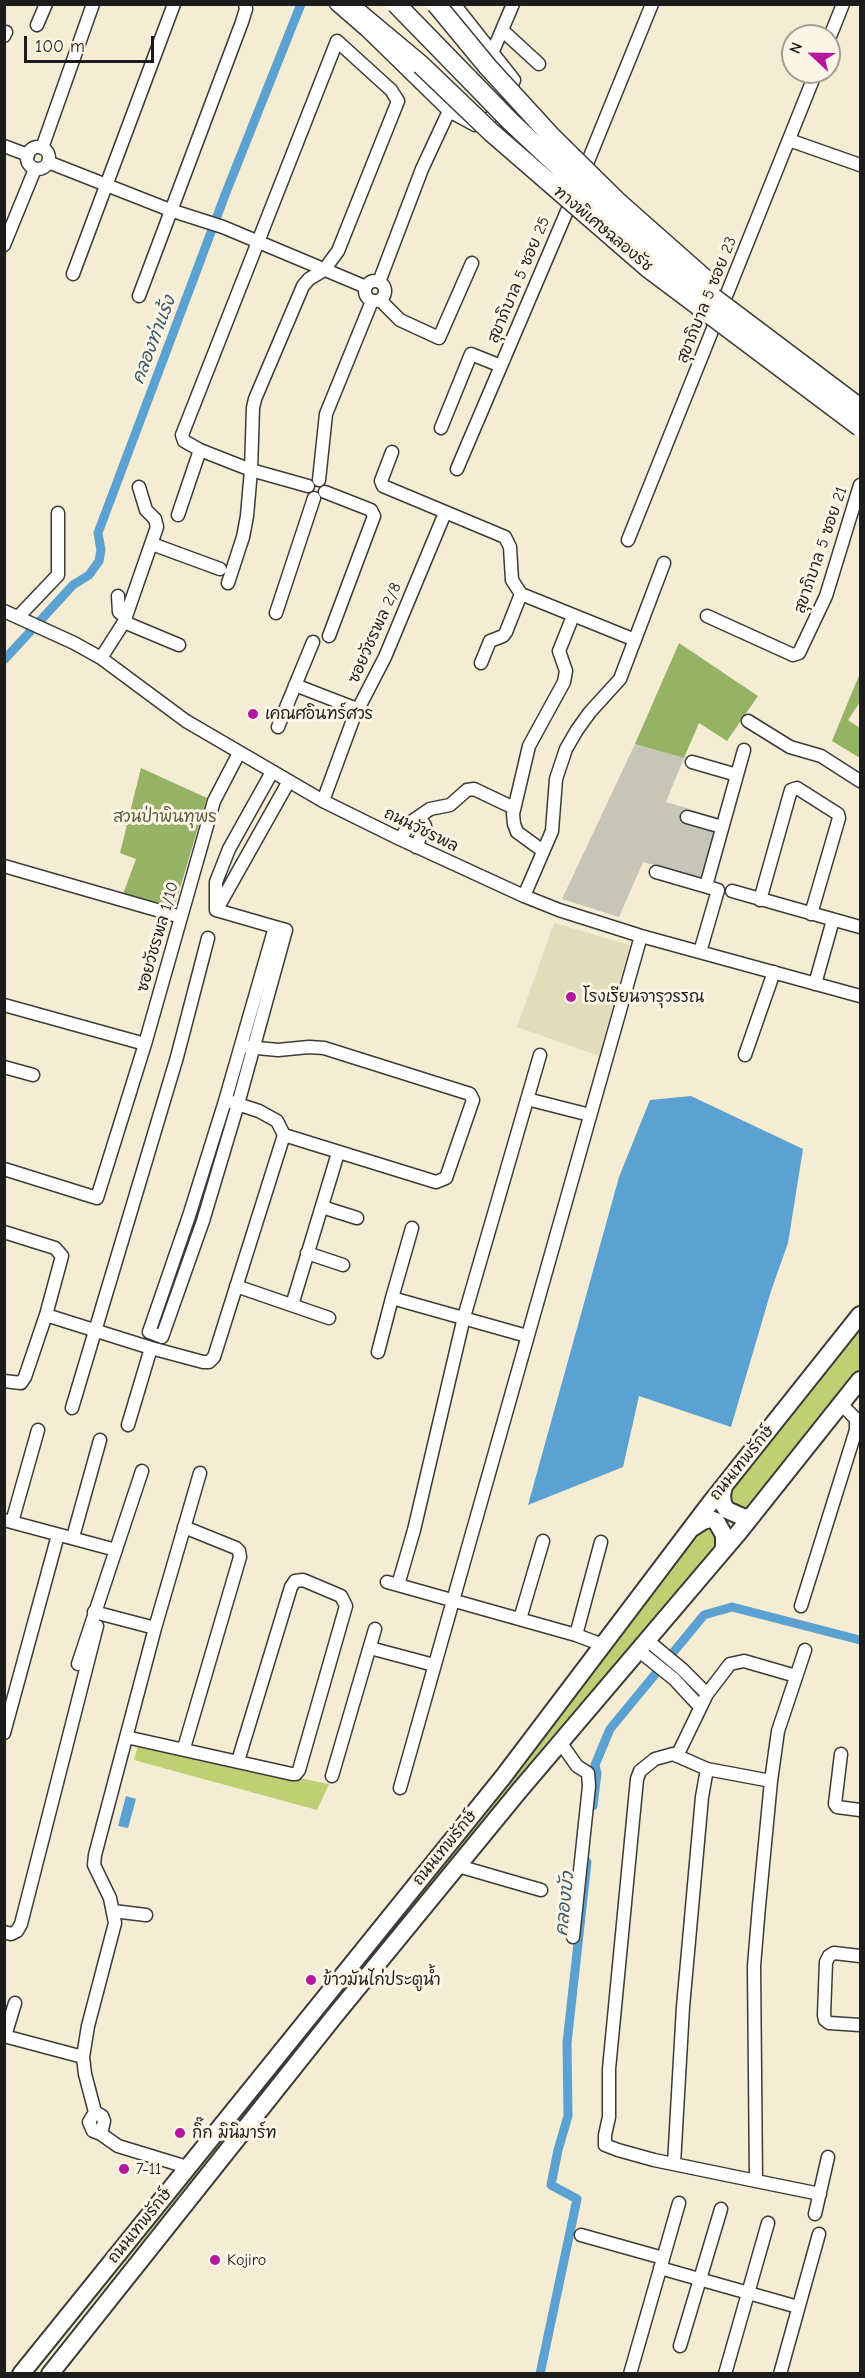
<!DOCTYPE html>
<html>
<head>
<meta charset="utf-8">
<style>
  body { margin:0 }
  #map { position:relative; width:865px; height:2378px; overflow:hidden; background:#f4ecd3; font-family:"Comic Neue",sans-serif }
  canvas { display:block }
  .frame { position:absolute; inset:0; border:6px solid #1c1c1c; pointer-events:none }
  .north { position:absolute; left:781px; top:24px; width:60px; height:60px; box-sizing:border-box; background:#fcf5e5; border:2px solid #a29e95; border-radius:50%; rotate:292deg; font-size:16px; font-weight:700; line-height:24px; text-align:center; color:#1c1c1c }
  .north::after { content:''; display:block; margin:auto; width:21px; height:27px; background:#b5179e; clip-path:polygon(50% 0,100% 100%,50% 72%,0 100%) }
  .scale { position:absolute; left:24px; top:36px; width:130px; height:27px; box-sizing:border-box; border:3px solid #1c1c1c; border-top:0; padding-left:8px; font-size:18px; line-height:21px; white-space:nowrap; color:#1c1c1c; -webkit-text-stroke:4px #fcf5e5; paint-order:stroke }
</style>
</head>
<body>
<div id="map">
<canvas width="865" height="2378"></canvas>
<div class="frame"></div>
<div class="north">N</div>
<div class="scale">100 m</div>
</div>
<script>
const ctx = document.querySelector('canvas').getContext('2d');
ctx.lineJoin = 'round';
function paint(path, color) { ctx.fillStyle = color; ctx.fill(path, 'evenodd'); }
const poly = rows => new Path2D(rows.map(r => 'M' + r).join(''));
function strokePath(path, color, width, dash) { ctx.strokeStyle = color; ctx.lineWidth = width; ctx.lineCap = dash ? 'butt' : 'round'; ctx.setLineDash(dash || []); ctx.stroke(path); }
function drawText(font, color, halo, rows, align = 'center') {
  ctx.font = font + ' "Comic Neue","Playpen Sans Thai",sans-serif'; ctx.lineWidth = 6; ctx.setLineDash([]); ctx.textBaseline = 'middle'; ctx.strokeStyle = halo; ctx.fillStyle = color; for (const [text, x, y, turn = 0] of rows) {
    ctx.save(); ctx.translate(x, y); ctx.rotate((+turn || 0) * Math.PI / 180); ctx.textAlign = isNaN(turn) ? turn : align; if (halo) ctx.strokeText(text, 0, 0); ctx.fillText(text, 0, 0); ctx.restore();
  }
}
paint(poly([
  [554,923,630,945,599,1056,517,1027]
]), '#e3dcba');
paint(poly([
  [635,744,684,758,666,802,719,818,701,878,643,862,619,917,562,899]
]), '#c6c5b8');
paint(poly([
  [860,1328,860,1369,747,1511,734,1511,728,1493],
  [713,1525,719,1543,711,1554,548,1741,35,2373,30,2374,530,1754,699,1529],
  [138,1745,329,1784,317,1810,134,1760]
]), '#bed073');
paint(poly([
  [679,643,758,696,727,741,699,723,684,758,635,744],
  [860,673,860,702,848,720,860,728,860,758,832,741],
  [141,768,207,798,174,908,123,894,136,859,120,853]
]), '#96b265');
paint(poly([
  [691,1096,803,1149,788,1243,771,1291,731,1427,639,1396,623,1467,528,1505,619,1177,650,1100],
  [126,1796,136,1799,128,1828,118,1826]
]), '#5ba1d1');
strokePath(poly([
  [4,660,73,585,89,575,99,561,101,550,98,533,225,195,301,4],
  [593,1806,597,1773,595,1765,610,1729,704,1615,732,1607,860,1640],
  [540,2374,577,2199,551,2185,558,2150,568,2116,567,2043,587,1862]
]), '#5ba1d1', 9);
const minor = poly([
  [336,4,366,30,449,111,475,125,490,118,505,102,514,80,454,4],
  [37,25,46,4],
  [502,30,539,64],
  [4,36,6,32],
  [829,39,843,4],
  [493,51,513,4],
  [789,140,860,165],
  [4,146,28,155],
  '27 158a11 11 0 1 1 22 0a11 11 0 1 1-22 0Z',
  [42,148,93,4],
  [48,162,170,210,223,227,366,287],
  [582,176,652,4],
  [4,245,35,169],
  [73,274,174,4],
  '365 291a10 10 0 1 1 20 0a10 10 0 1 1-20 0Z',
  [379,282,422,169,449,111],
  [139,296,242,22,246,9,245,4],
  [380,300,400,320,439,338,472,263],
  [441,428,471,354,501,366],
  [392,452,381,481,383,486,505,537,510,547,512,580,521,594,635,640],
  [457,469,573,197],
  [319,480,326,414,372,301],
  [325,492,371,510,374,516,329,636],
  [178,515,200,450],
  [628,540,816,72],
  [152,544,220,569],
  [228,583,243,537,247,516,251,470,253,408,255,399,303,286,309,279,324,270,338,251,398,101,391,90,337,41,182,435,184,441,200,450,251,470,308,486],
  [118,596,119,612,126,618],
  [4,611,74,643,101,658,186,721,323,801,400,839,524,896,559,910,641,936,860,996],
  [276,613,314,498],
  [707,616,793,655,799,653,826,596,860,485],
  [18,617,58,575,58,513],
  [124,622,179,645],
  [101,658,124,622,157,527,155,519,146,510,139,487],
  [481,663,490,641,503,636,506,632,521,594],
  [295,685,357,709],
  [748,721,790,747,821,756,860,781],
  [278,727,313,642],
  [692,762,737,775],
  [323,801,354,717,385,657,445,513],
  [687,817,722,827],
  [400,839,411,822,430,809,450,805,467,790,474,789,514,808],
  [416,847,425,826,420,817],
  [543,851,517,832,514,824,513,814,529,746,564,682,566,671,559,651,573,616],
  [4,866,181,917],
  [656,872,718,890,700,952],
  [706,886,744,750],
  [732,891,860,927],
  [524,896,552,831,556,779,566,749,577,730,590,712,620,679,664,563],
  [760,900,791,790,797,788,838,814,839,818,811,914],
  [217,909,289,781],
  [216,910,275,927,286,930,238,1104,203,1221,162,1337,149,1332,189,1216,225,1101,275,927],
  [216,910,216,882,229,849,272,772],
  [815,984,833,920],
  [4,1005,145,1044],
  [745,1055,774,972],
  [4,1067,33,1075],
  [527,1099,590,1115],
  [231,1102,259,1111,277,1121,284,1135,436,1182,446,1178,473,1100,470,1094,324,1048,309,1047,278,1050,247,1047],
  [4,1169,97,1198,145,1044,214,801,239,753],
  [322,1207,357,1218],
  [4,1232,55,1248,62,1256,46,1315,25,1377,21,1383,4,1381],
  [307,1253,343,1265],
  [236,1286,329,1318],
  [392,1298,412,1228],
  [292,1305,338,1153],
  [46,1315,151,1348,203,1362,209,1362,214,1357,284,1135],
  [378,1352,392,1298,527,1336],
  [72,1408,177,1057,208,938],
  [128,1425,151,1348],
  [4,1520,116,1550],
  [12,1522,38,1430],
  [73,1537,100,1440],
  [387,1582,398,1585,414,1530,464,1317,540,1055],
  [398,1585,576,1635,601,1542],
  [801,1606,856,1430,856,1419,842,1405],
  [94,1612,155,1628],
  [520,1619,543,1541],
  [576,1635,603,1645],
  [647,1640,682,1669,707,1694],
  [370,1648,434,1665],
  [638,1650,674,1679,700,1707],
  [78,1664,142,1471],
  [4,1733,58,1535],
  [126,1737,292,1774,296,1774,299,1770,346,1606,341,1596,303,1580,295,1581,291,1587,238,1761],
  [560,1742,577,1766,588,1773,589,1786,573,1937],
  [184,1748,240,1557,239,1551,236,1548,184,1527],
  [841,1754,835,1804,837,1807,860,1810],
  [677,1756,707,1694,730,1664,744,1661,796,1676],
  [332,1776,375,1629],
  [771,1781,707,1769,673,1754,655,1759,640,1771,637,1779,609,2069,609,2117,605,2135,605,2145,618,2150,654,2160,756,2181,754,1966,759,1906,771,1781,778,1731,805,1650],
  [400,1788,641,936],
  [458,1866,541,1890],
  [113,1911,146,1915],
  [4,1932,11,1934,17,1931,21,1924,97,1626],
  [860,1956,834,1953,829,1956,826,1962,824,2015,825,2020,829,2023,860,2025],
  [4,2036,83,2057],
  [5,2036,15,2003],
  [95,2112,89,2122,93,2131,101,2134,104,2121,102,2116,95,2112,85,2074,83,2057,88,2026,115,1923,110,1898,94,1865,95,1855,155,1628,200,1473],
  [101,2134,118,2146,187,2167],
  [674,2164,683,2007,702,1797,707,1769],
  [756,2181,820,2194],
  [815,2214,828,2157],
  [581,2235,663,2258],
  [660,2268,798,2307],
  [680,2346,721,2209],
  [630,2374,679,2203],
  [725,2374,768,2223],
  [780,2374,819,2234]
]);
const major = poly([
  [724,1486,722,1495,723,1504,727,1510,745,1518,752,1516],
  [692,1528,703,1521,710,1519,716,1521,724,1535,724,1549],
  [21,2374,503,1777,708,1506,860,1315],
  [50,2374,333,2018,519,1791,739,1532,860,1380]
]);
const highway = poly([
  [348,4,421,65]
]);
strokePath(minor, '#3c3b37', 15);
strokePath(major, '#3c3b37', 20);
strokePath(highway, '#3c3b37', 21);
strokePath(minor, '#fff', 12);
strokePath(major, '#fff', 16);
strokePath(highway, '#fff', 18);
const highwayBridge = poly([
  [396,4,511,122,592,198,682,274,860,408],
  [436,4,488,67,553,138,617,201,712,285],
  [421,65,491,132,648,268,860,427]
]);
strokePath(highwayBridge, '#3c3b37', 21, []);
strokePath(highwayBridge, '#fff', 18);
for (const [x, y, r, color] of [
  [253,714,6,"#b5179e"],
  [571,997,6,"#b5179e"],
  [311,1980,6,"#b5179e"],
  [180,2133,6,"#b5179e"],
  [124,2169,6,"#b5179e"],
  [215,2260,6,"#b5179e"]
]) { const dot = new Path2D(); dot.arc(x, y, r, 0, 2 * Math.PI); ctx.fillStyle = color; ctx.fill(dot); strokePath(dot, '#fcf5e5', 2); }
drawText('16px', '#1c1c1c', '#fcf5e5', [
  ["ทางพิเศษฉลองรัช",603,229,40],
  ["สุขาภิบาล 5 ซอย 25",519,280,-67],
  ["สุขาภิบาล 5 ซอย 23",707,300,-68],
  ["สุขาภิบาล 5 ซอย 21",821,550,-71],
  ["ซอยวัชรพล 2/8",375,633,-66],
  ["ถนนวัชรพล",421,830,26],
  ["ซอยวัชรพล 1/10",158,937,-74],
  ["ถนนเทพรักษ์",742,1463,-51],
  ["ถนนเทพรักษ์",445,1848,-51],
  ["ถนนเทพรักษ์",140,2226,-51]
]);
drawText('16px', '#1c1c1c', '#fcf5e5', [
  ["เคณศอินทร์ศวร",265,714],
  ["โรงเรียนจารุวรรณ",583,997],
  ["ข้าวมันไก่ประตูน้ำ",323,1980],
  ["กิ๊ก มินิมาร์ท",192,2133],
  ["7-11",136,2169],
  ["Kojiro",227,2260]
], 'left');
drawText('16px', '#555b3a', '#fcf5e5', [
  ["สวนป่าพินทุพร",165,817]
]);
drawText('italic 18px', '#38586d', '#fcf5e5', [
  ["คลองท่าแร้ง",154,340,-69],
  ["คลองบัว",565,1904,-84]
]);
</script>
</body>
</html>
